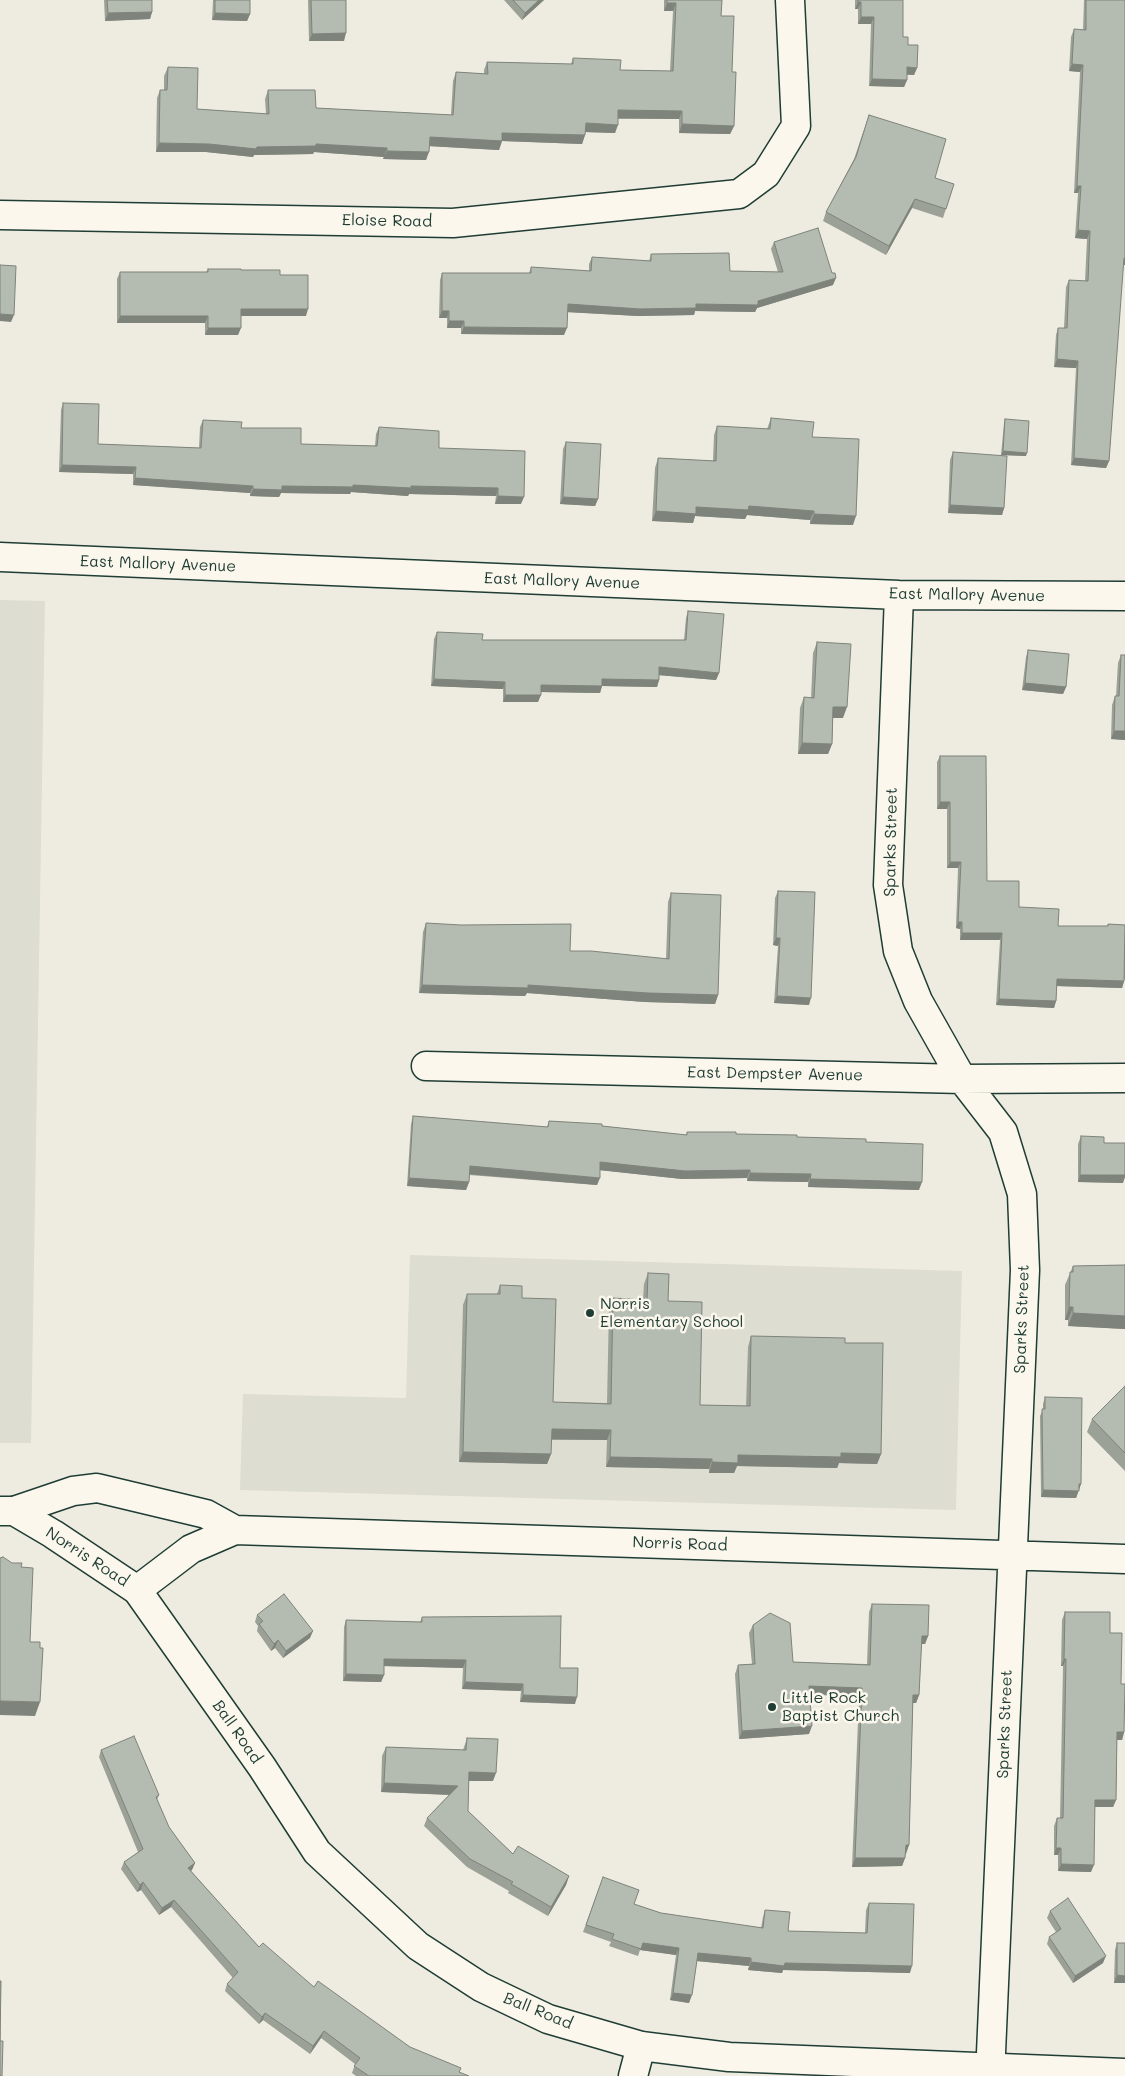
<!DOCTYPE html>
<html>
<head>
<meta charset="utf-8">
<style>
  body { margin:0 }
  canvas { display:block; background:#eeece1 }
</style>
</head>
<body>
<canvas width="1125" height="2076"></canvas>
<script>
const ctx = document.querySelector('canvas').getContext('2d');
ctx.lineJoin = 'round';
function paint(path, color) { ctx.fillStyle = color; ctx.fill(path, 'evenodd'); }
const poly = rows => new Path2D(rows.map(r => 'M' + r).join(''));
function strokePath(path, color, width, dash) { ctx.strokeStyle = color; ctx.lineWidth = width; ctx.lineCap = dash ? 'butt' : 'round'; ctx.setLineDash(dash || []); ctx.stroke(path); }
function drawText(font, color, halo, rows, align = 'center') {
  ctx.font = font + ' Mali,sans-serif'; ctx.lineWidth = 5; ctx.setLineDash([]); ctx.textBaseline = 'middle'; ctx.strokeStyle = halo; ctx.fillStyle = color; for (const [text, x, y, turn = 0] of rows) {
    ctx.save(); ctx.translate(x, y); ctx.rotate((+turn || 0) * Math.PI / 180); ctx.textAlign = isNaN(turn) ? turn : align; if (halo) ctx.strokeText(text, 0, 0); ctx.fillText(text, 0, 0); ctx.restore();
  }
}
paint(poly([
  [0,600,45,601,31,1443,0,1443],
  [410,1255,962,1271,956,1510,240,1490,243,1394,406,1398]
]), '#ddddd2');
const street = poly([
  [0,215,453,223,739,194,766,174,796,126,790,0],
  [0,557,899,595,1125,596],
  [899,595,888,885,898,951,918,1001,962,1079,1003,1132,1022,1194,1025,1270,990,2076],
  [426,1066,962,1079,1125,1078],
  [14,1511,73,1491,97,1488,206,1514,235,1530,191,1549,137,1590],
  [235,1530,1125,1559],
  [633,2076,641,2046]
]);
const secondary = poly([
  [0,1511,14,1511,53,1534,137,1590,262,1767,317,1852,418,1946,481,1987,548,2019,641,2046,729,2057,1125,2073]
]);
strokePath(street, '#1f3d34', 31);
strokePath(secondary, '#1f3d34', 31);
strokePath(street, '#fbf7ec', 28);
strokePath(secondary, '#fbf7ec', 28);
paint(poly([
  [104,0,152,0,152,12,150,19,105,21],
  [213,0,250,0,250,14,247,21,212,20],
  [308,0,346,0,344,41,309,41],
  [504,0,544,0,522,20],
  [664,0,722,0,721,16,732,72,734,126,730,134,679,133,679,119,618,119,615,133,585,132,585,135,582,144,502,141,499,150,429,146,426,160,383,159,384,157,314,152,313,154,254,155,253,157,206,152,156,152,157,98,160,90,164,90,164,76,168,67,197,109,266,114,265,99,268,90,316,108,451,115,453,81,456,72,484,74,484,70,487,62,571,64,573,58,620,70,670,71,673,11,664,11],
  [855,0,903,0,903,37,908,45,917,68,914,75,907,75,907,80,904,87,869,86,871,24,858,24,858,9,855,9],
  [1084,0,1125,0,1123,265,1109,461,1106,468,1071,465,1076,368,1054,367,1056,335,1058,328,1064,328,1066,287,1069,280,1085,281,1087,239,1075,238,1078,193,1074,193,1080,72,1069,71,1071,37,1074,29,1083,30],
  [869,115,935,178,954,184,943,218,912,208,886,255,823,221,826,212,854,159],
  [774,242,833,285,757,308,755,312,695,311,694,315,638,316,568,312,564,335,461,334,461,328,447,328,447,318,439,318,440,280,442,273,529,273,531,267,589,271,589,264,592,257,649,261,651,254,730,271,778,272,771,249],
  [208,269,241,270,280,275,306,316,241,316,238,335,205,335,205,323,117,323,117,279,120,272,206,272],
  [63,403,98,444,199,448,200,427,203,420,241,428,301,444,375,446,376,434,379,427,439,448,521,504,495,504,496,496,409,494,408,496,351,492,350,494,281,493,279,497,250,496,250,493,133,485,133,474,59,472,61,410],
  [771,418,812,437,853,525,810,524,810,520,747,515,745,519,695,516,693,523,652,521,655,468,658,458,713,461,714,435,717,426,767,429],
  [1005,419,1026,456,1001,455,1004,423],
  [566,442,598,499,595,506,560,504,563,449],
  [953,452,1004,508,1002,515,948,513,950,460],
  [688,611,719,673,716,680,659,675,659,680,657,687,602,686,600,693,541,692,538,702,503,702,503,689,431,686,434,639,437,632,482,640,684,640,686,618],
  [817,642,843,718,833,718,832,744,828,754,798,754,800,708,804,697,811,698,813,653],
  [1028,650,1066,687,1063,694,1022,690,1026,657],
  [1121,655,1125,740,1111,739,1112,705,1115,696,1116,696,1118,663],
  [940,756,987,881,1019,907,1058,926,1107,926,1108,924,1125,925,1125,978,1122,988,1057,986,1056,1001,1054,1008,996,1005,1000,940,960,940,960,929,956,928,958,868,947,868,947,809,937,809,937,762],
  [778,891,809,1005,774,1003,778,946,773,945,775,898],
  [671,893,718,995,715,1004,645,1002,527,993,525,996,419,993,423,932,426,923,570,951,666,959,668,902],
  [413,1116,547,1127,549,1121,602,1126,686,1135,687,1132,736,1134,797,1137,866,1142,919,1190,808,1187,808,1182,747,1181,747,1178,682,1179,600,1170,597,1185,469,1175,469,1182,466,1190,407,1186,411,1124],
  [1081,1136,1104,1143,1123,1183,1078,1182,1078,1144],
  [1125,1265,1125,1329,1068,1326,1068,1320,1065,1320,1065,1285,1073,1266],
  [648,1273,668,1301,700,1405,746,1406,748,1347,751,1336,845,1343,881,1454,877,1464,839,1463,837,1468,737,1466,734,1473,709,1473,709,1469,606,1467,607,1440,551,1440,551,1454,547,1464,459,1462,463,1305,467,1294,497,1294,500,1285,522,1298,553,1402,607,1403,609,1308,613,1298,643,1300,644,1284],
  [1125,1386,1125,1471,1087,1432,1092,1419],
  [1045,1397,1081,1484,1076,1498,1041,1497,1040,1416,1043,1409,1043,1404],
  [872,1604,928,1636,925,1644,921,1644,919,1695,916,1703,913,1703,909,1845,905,1854,905,1858,902,1866,852,1867,859,1696,810,1695,809,1734,739,1739,735,1674,738,1665,752,1664,749,1633,753,1625,793,1662,867,1664,869,1612],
  [1065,1612,1110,1633,1121,1684,1124,1732,1122,1740,1117,1740,1116,1800,1113,1807,1095,1807,1091,1872,1058,1871,1058,1855,1054,1855,1054,1826,1057,1818,1060,1818,1063,1666,1061,1666,1062,1620],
  [257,1615,310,1638,283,1658,275,1648,271,1651,257,1631,258,1626,255,1622],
  [422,1617,560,1668,575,1704,520,1702,521,1691,462,1689,463,1668,384,1666,384,1675,381,1682,343,1681,344,1627,346,1620,420,1622],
  [467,1738,493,1781,468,1781,468,1811,513,1854,569,1876,566,1885,548,1916,508,1893,509,1891,467,1867,424,1826,427,1818,449,1795,381,1792,382,1756,386,1747,463,1750],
  [101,1750,159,1795,157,1800,169,1827,195,1863,191,1871,259,1947,314,1987,410,2047,459,2072,469,2076,356,2076,352,2073,355,2064,321,2038,310,2054,263,2020,259,2024,225,1991,227,1984,233,1978,171,1907,159,1915,141,1890,137,1892,121,1869,124,1862,138,1852,99,1757],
  [603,1877,634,1904,661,1913,761,1928,763,1917,765,1910,788,1931,865,1933,866,1910,869,1903,910,1973,783,1970,782,1973,748,1970,749,1966,697,1961,689,2003,670,2000,676,1955,640,1950,638,1956,609,1946,611,1942,583,1932],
  [1050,1911,1103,1963,1073,1983,1047,1944,1049,1937,1056,1932,1047,1918],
  [1117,1943,1125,1983,1114,1983,1115,1950]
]), '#9ba197');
paint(poly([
  [539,0,544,0,522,20,525,13],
  [858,2,861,2,858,9,855,9],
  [667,3,676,3,673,11,664,11],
  [152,12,150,19,105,21,108,13],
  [215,13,250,14,247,21,212,20],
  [861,17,874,17,871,24,858,24],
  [346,33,344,41,309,41,312,34],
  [1072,64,1083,65,1080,72,1069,71],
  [907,67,917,68,914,75,904,74],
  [872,79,907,80,904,87,869,86],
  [618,110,682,111,679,119,615,118],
  [586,123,618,125,615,133,583,132],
  [682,124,734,126,730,134,679,133],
  [502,133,585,135,582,144,502,141,499,150,427,146,430,137],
  [159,143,209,144,257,147,316,144,387,148,384,157,314,152,313,154,254,155,253,157,206,152,156,152],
  [387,151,429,152,426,160,383,159],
  [1077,186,1081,186,1078,193,1074,193],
  [915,199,912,208,886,255,889,246],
  [1078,230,1090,231,1087,239,1075,238],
  [1124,258,1125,258,1125,265,1121,265],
  [836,278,833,285,757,308,755,312,695,311,694,315,638,316,565,312,568,304,696,304,758,301],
  [241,309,308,309,306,316,238,316],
  [442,311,449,311,447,318,439,318],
  [0,314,14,315,11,322,0,321],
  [120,316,208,316,205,323,117,323],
  [449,321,464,321,461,328,447,328],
  [464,327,567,328,564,335,461,334],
  [208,328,241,328,238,335,205,335],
  [1057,359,1078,361,1076,368,1054,367],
  [1003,451,1027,453,1026,456,1001,455],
  [1074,458,1109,461,1106,468,1071,465],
  [62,465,136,467,133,474,59,472],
  [135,478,253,486,250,493,133,485],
  [353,485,411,486,498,488,496,496,409,494,408,496,351,492,350,494,281,493,279,497,250,496,253,489,282,486],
  [498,496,524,497,521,504,495,504],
  [563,497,598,499,595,506,560,504],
  [950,505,1004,508,1002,515,948,513],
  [749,506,814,511,810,520,747,515,745,519,695,516,693,523,652,521,656,511,696,507],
  [814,514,856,516,853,525,810,524],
  [659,667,719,673,716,680,657,675],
  [434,679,505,682,503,689,431,686],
  [602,679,659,680,657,687,602,686,600,693,538,692,541,685],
  [1025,683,1066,687,1063,694,1022,690],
  [505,695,541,695,538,702,503,702],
  [833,707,847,707,843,718,830,718],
  [1114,731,1125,731,1125,740,1111,739],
  [802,743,832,744,828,754,798,754],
  [940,802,950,802,947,809,937,809],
  [950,862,961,862,958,868,947,868],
  [958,922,962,922,960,929,956,928],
  [962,933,1002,933,1000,940,960,940],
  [776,938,780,938,778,946,773,945],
  [1057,979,1124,981,1122,988,1055,986],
  [422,985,528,985,718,995,715,1004,645,1002,527,993,525,996,419,993],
  [777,996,811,998,809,1005,774,1003],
  [999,999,1056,1001,1054,1008,996,1005],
  [600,1162,750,1170,747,1178,682,1179,598,1170],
  [470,1166,600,1178,597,1185,467,1174],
  [750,1173,811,1174,808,1182,747,1181],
  [1080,1175,1125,1175,1125,1177,1123,1183,1078,1182],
  [409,1178,469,1182,466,1190,407,1186],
  [810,1179,922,1182,919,1190,808,1187],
  [1069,1307,1073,1307,1068,1320,1065,1320],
  [1073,1313,1125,1316,1125,1329,1068,1326],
  [552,1429,611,1430,607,1440,548,1439],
  [463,1452,551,1454,547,1464,459,1462],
  [841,1453,881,1454,877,1464,839,1463,837,1468,737,1466,734,1473,709,1473,712,1462,738,1455],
  [610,1457,712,1459,709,1469,606,1467],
  [1079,1484,1081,1484,1076,1498,1041,1497,1043,1490],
  [313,1631,310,1638,283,1658,286,1651],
  [922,1636,928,1636,925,1644,919,1644],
  [278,1640,275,1648,271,1651,274,1644],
  [384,1659,466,1660,463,1668,381,1666],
  [1064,1659,1066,1659,1063,1666,1061,1666],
  [346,1674,384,1675,381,1682,343,1681],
  [465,1682,523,1684,521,1691,462,1689],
  [809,1686,862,1688,859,1696,806,1694],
  [523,1695,577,1697,575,1704,520,1702],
  [913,1695,919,1695,916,1703,910,1703],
  [0,1701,40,1702,35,1716,0,1715],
  [812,1726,809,1734,739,1739,742,1731],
  [1117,1732,1124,1732,1122,1740,1114,1740],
  [469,1772,496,1773,493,1781,465,1781],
  [384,1783,458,1786,455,1795,381,1792],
  [1095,1800,1116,1800,1113,1807,1093,1807],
  [906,1845,909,1845,906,1854,903,1854],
  [1056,1848,1061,1848,1058,1855,1054,1855],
  [855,1858,905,1858,902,1866,852,1867],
  [195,1863,192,1870,186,1875,188,1868],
  [1061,1864,1094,1865,1091,1872,1058,1871],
  [569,1876,566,1885,548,1916,551,1907],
  [143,1882,141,1890,137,1892,140,1885],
  [174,1900,171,1907,159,1915,162,1908],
  [643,1943,679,1948,676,1955,640,1950],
  [698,1953,751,1958,749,1966,696,1961],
  [1106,1956,1103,1963,1073,1983,1075,1976],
  [751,1962,785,1963,912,1966,910,1973,783,1970,782,1973,748,1970],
  [1117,1975,1125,1976,1125,1983,1114,1983],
  [673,1993,692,1995,689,2003,670,2000],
  [265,2013,263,2020,259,2024,262,2017],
  [324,2031,321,2038,310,2054,313,2046]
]), '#7e837b');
const building = poly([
  [107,0,152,0,152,12,108,13,107,0],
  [215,0,250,0,250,14,215,13,215,0],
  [311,0,346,0,346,33,312,34,311,0],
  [513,0,539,0,525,13,513,0],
  [667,0,722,0,721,16,734,16,732,72,736,72,734,126,682,124,682,111,618,110,618,125,586,123,585,135,502,133,502,141,430,137,429,152,387,151,387,148,316,144,316,146,257,147,256,149,209,144,159,143,160,90,167,90,168,67,198,68,197,109,269,114,268,90,315,90,316,108,453,115,456,72,488,74,487,62,573,64,573,58,621,60,620,70,673,71,676,3,667,3,667,0],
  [858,0,903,0,903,37,908,37,908,45,918,45,917,68,907,67,907,80,872,79,874,17,861,17,861,2,858,2,858,0],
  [1086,0,1125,0,1125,258,1124,258,1109,461,1074,458,1078,361,1057,359,1058,328,1067,328,1069,280,1088,281,1090,231,1078,230,1081,186,1077,186,1083,65,1072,64,1074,29,1086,30,1086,0],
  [869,115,946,139,935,178,954,184,946,209,915,199,889,246,826,212,856,157,869,115],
  [818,228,832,273,835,273,836,278,758,301,758,305,696,304,696,308,640,309,568,304,567,328,464,327,464,321,449,321,449,311,442,311,442,273,531,273,531,267,591,271,592,257,651,261,651,254,729,253,730,271,783,272,774,242,818,228],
  [0,265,16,266,14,315,0,314,0,265],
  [208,269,241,269,241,270,280,270,280,275,308,275,308,309,241,309,241,328,208,328,208,316,120,316,120,272,208,272,208,269],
  [63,403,99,404,98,444,201,448,203,420,242,422,241,428,301,428,301,444,377,446,379,427,439,431,439,448,525,451,524,497,498,496,498,488,411,486,411,488,353,485,353,487,282,486,282,490,253,489,253,486,135,478,136,467,62,465,63,403],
  [771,418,814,422,812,437,859,439,856,516,814,514,814,511,749,506,748,510,696,507,696,514,656,511,658,458,716,461,717,426,770,429,771,418],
  [1005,419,1029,421,1027,453,1003,451,1005,419],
  [566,442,601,444,598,499,563,497,566,442],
  [953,452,1007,456,1004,508,950,505,953,452],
  [688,611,724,614,719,673,659,667,659,680,602,679,602,686,541,685,541,695,505,695,505,682,434,679,437,632,483,634,482,640,686,640,688,611],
  [817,642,851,644,847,707,833,707,832,744,802,743,804,697,814,698,817,642],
  [1028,650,1069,654,1066,687,1025,683,1028,650],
  [1121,655,1125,655,1125,731,1114,731,1115,696,1119,696,1121,655],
  [940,756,986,756,987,881,1019,881,1019,907,1059,909,1058,926,1108,926,1108,924,1125,925,1124,981,1057,979,1056,1001,999,999,1002,933,962,933,962,922,958,922,961,862,950,862,950,802,940,802,940,756],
  [778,891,815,892,811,998,777,996,780,938,776,938,778,891],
  [671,893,721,895,718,995,648,993,528,985,528,988,422,985,426,923,461,925,571,924,570,951,591,951,669,959,671,893],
  [413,1116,548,1127,549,1121,602,1124,602,1126,687,1135,687,1132,736,1132,736,1134,797,1135,797,1137,866,1139,866,1142,923,1144,922,1182,810,1179,811,1174,750,1173,750,1170,685,1171,600,1162,600,1178,470,1166,469,1182,409,1178,413,1116],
  [1081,1136,1104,1137,1104,1143,1125,1143,1125,1175,1080,1175,1081,1136],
  [1125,1265,1125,1316,1073,1313,1073,1307,1069,1307,1070,1272,1073,1272,1073,1266,1125,1265],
  [648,1273,669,1274,668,1301,702,1302,700,1405,750,1406,751,1336,845,1338,845,1343,883,1343,881,1454,841,1453,841,1457,738,1455,738,1463,712,1462,712,1459,610,1457,611,1430,552,1429,551,1454,463,1452,467,1294,500,1294,500,1285,522,1286,522,1298,556,1299,553,1402,611,1404,613,1298,647,1300,648,1273],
  [1125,1386,1125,1453,1092,1419,1125,1386],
  [1045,1397,1082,1398,1081,1484,1079,1484,1079,1491,1043,1490,1042,1409,1045,1409,1045,1397],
  [3,1557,12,1563,22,1563,21,1567,33,1568,30,1642,40,1642,40,1648,43,1648,40,1702,0,1701,0,1558,3,1557],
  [284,1594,313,1631,286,1651,278,1640,274,1644,259,1624,263,1621,257,1615,284,1594],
  [872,1604,929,1605,928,1636,922,1636,919,1695,913,1695,909,1845,906,1845,905,1858,855,1858,862,1688,809,1686,812,1726,742,1731,738,1665,755,1664,753,1625,770,1613,790,1623,793,1662,870,1665,872,1604],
  [1065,1612,1110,1612,1110,1633,1122,1633,1121,1684,1125,1684,1124,1732,1117,1732,1116,1800,1095,1800,1094,1865,1061,1864,1061,1848,1056,1848,1057,1818,1063,1818,1066,1659,1064,1659,1065,1612],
  [561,1616,560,1668,578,1668,577,1697,523,1695,523,1684,465,1682,466,1660,384,1659,384,1675,346,1674,346,1620,422,1622,422,1617,561,1616],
  [134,1736,159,1795,156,1797,169,1827,195,1863,188,1868,259,1947,263,1943,314,1987,318,1981,410,2047,461,2068,459,2072,469,2076,369,2076,354,2066,360,2058,324,2031,313,2046,265,2013,262,2017,227,1984,238,1972,174,1900,162,1908,143,1882,140,1885,124,1862,143,1849,101,1750,134,1736],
  [467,1738,498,1739,496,1773,469,1772,468,1811,513,1854,518,1846,569,1876,551,1907,511,1884,513,1882,470,1859,427,1818,458,1786,384,1783,386,1747,466,1750,467,1738],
  [603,1877,639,1890,634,1904,661,1913,763,1928,765,1910,790,1912,788,1931,867,1933,869,1903,914,1904,912,1966,785,1963,784,1966,751,1962,751,1958,698,1953,692,1995,673,1993,679,1948,643,1943,641,1949,612,1939,614,1934,586,1925,603,1877],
  [1068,1898,1106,1956,1075,1976,1049,1937,1061,1929,1050,1911,1068,1898],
  [1117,1943,1125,1943,1125,1976,1117,1975,1117,1943],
  [0,1981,1,1981,0,2041,3,2041,2,2076,0,2076,0,1981]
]);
paint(building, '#b4bbb0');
strokePath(building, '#7e837b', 1);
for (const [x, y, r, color] of [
  [590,1313,5,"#1f3d34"],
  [772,1707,5,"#1f3d34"]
]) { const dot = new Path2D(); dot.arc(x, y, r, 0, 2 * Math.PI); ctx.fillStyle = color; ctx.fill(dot); strokePath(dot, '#fbf7ec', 2); }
drawText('16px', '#1f3d34', '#fbf7ec', [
  ["Eloise Road",387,221,1],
  ["East Mallory Avenue",158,564,2],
  ["East Mallory Avenue",562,581,2],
  ["East Mallory Avenue",967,595,1],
  ["Sparks Street",891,842,-89],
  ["East Dempster Avenue",775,1074,1],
  ["Sparks Street",1022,1319,-88],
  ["Norris Road",680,1544,2],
  ["Norris Road",87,1557,33],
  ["Sparks Street",1005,1724,-88],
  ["Ball Road",237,1732,55],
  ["Ball Road",538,2011,22]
]);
drawText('16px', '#1f3d34', '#fbf7ec', [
  ["Norris",600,1304],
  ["Elementary School",600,1322],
  ["Little Rock",782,1698],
  ["Baptist Church",782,1716]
], 'left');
</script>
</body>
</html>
